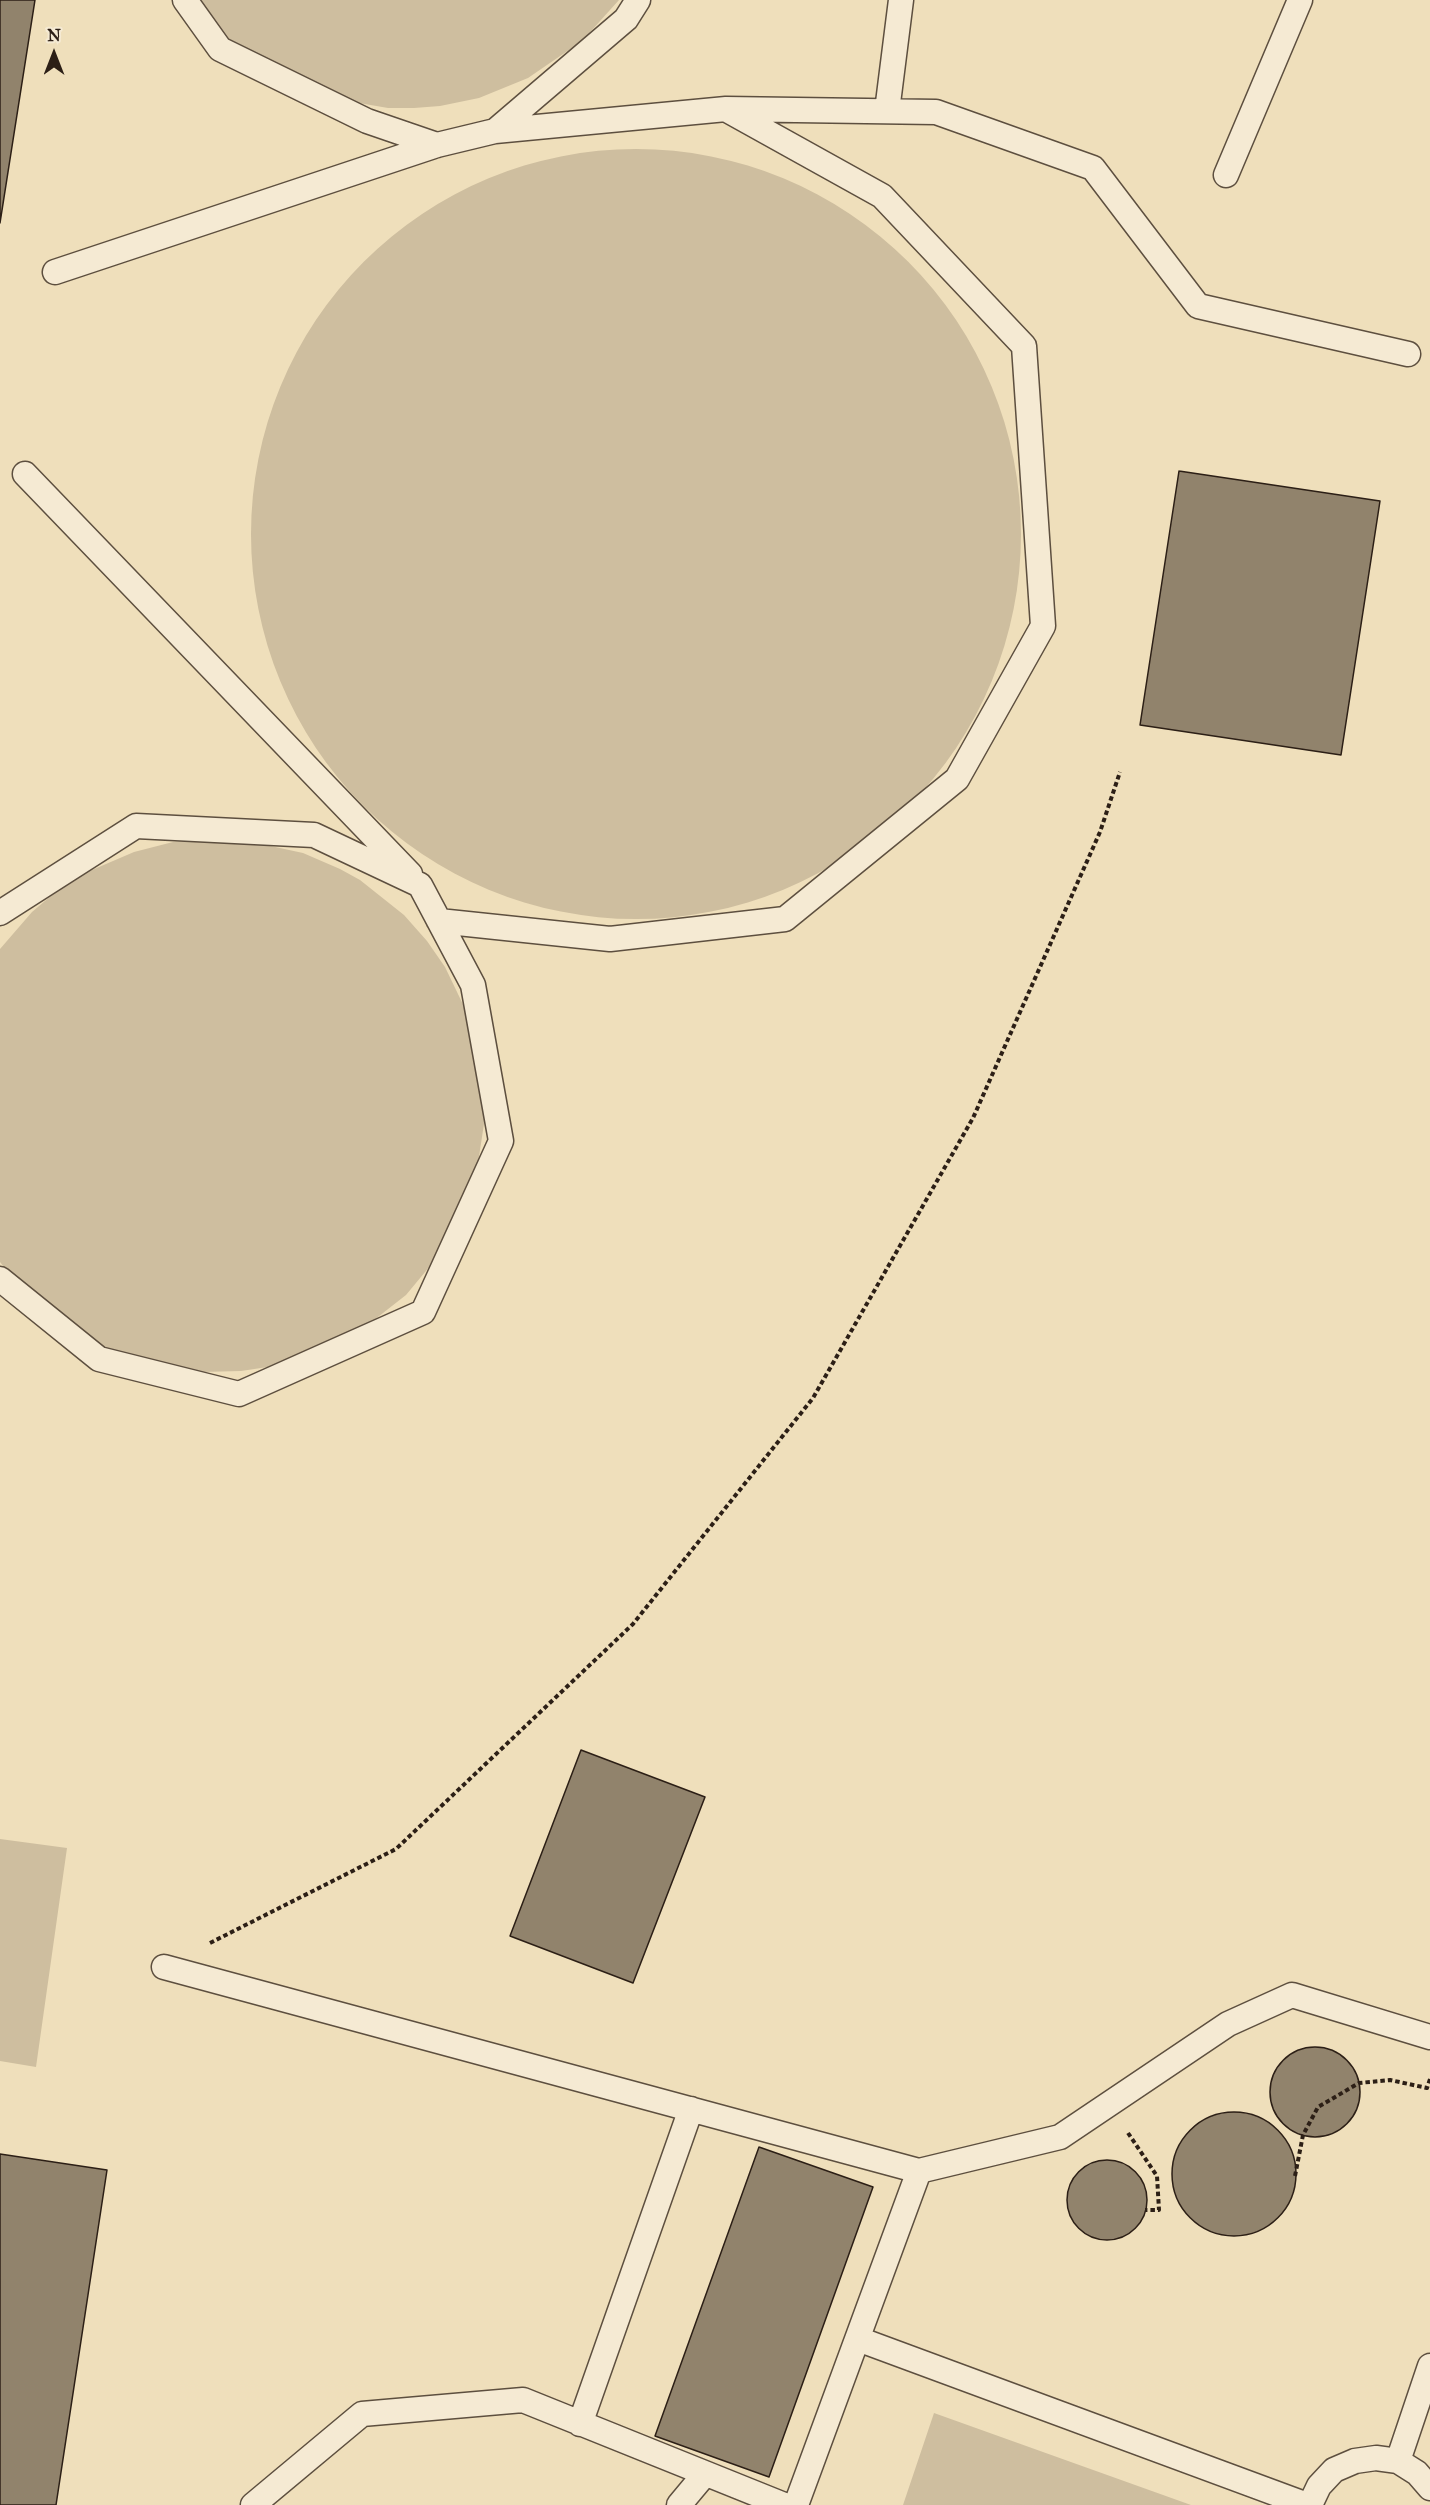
<!DOCTYPE html>
<html>
<head>
<meta charset="utf-8">
<style>
  body { margin:0 }
  #map { position:relative; width:1430px; height:2505px; overflow:hidden; background:#efdfbb; font-family:"IM FELL Great Primer",serif }
  canvas { display:block }
  .north { position:absolute; left:24px; top:24px; width:60px; height:60px; -webkit-text-stroke:4px #f5ead3; paint-order:stroke; rotate:0deg; font-size:16px; font-weight:700; line-height:24px; text-align:center; color:#2c1f16 }
  .north::after { content:''; display:block; margin:auto; width:21px; height:27px; background:#2c1f16; clip-path:polygon(50% 0,100% 100%,50% 72%,0 100%) }
</style>
</head>
<body>
<div id="map">
<canvas width="1430" height="2505"></canvas>
<div class="north">N</div>
</div>
<script>
const ctx = document.querySelector('canvas').getContext('2d');
ctx.lineJoin = 'round';
function paint(path, color) { ctx.fillStyle = color; ctx.fill(path, 'evenodd'); }
const poly = rows => new Path2D(rows.map(r => 'M' + r).join(''));
function strokePath(path, color, width, dash) { ctx.strokeStyle = color; ctx.lineWidth = width; ctx.lineCap = dash ? 'butt' : 'round'; ctx.setLineDash(dash || []); ctx.stroke(path); }
paint(poly([
  [189,0,619,0,582,41,528,78,479,98,440,106,414,108,388,108,336,99,231,45],
  '251 534a385 385 0 1 1 770 0a385 385 0 1 1-770 0Z',
  [199,840,252,842,303,853,340,869,360,880,404,915,427,941,445,967,470,1019,485,1117,477,1170,440,1254,406,1295,360,1331,281,1365,241,1371,201,1372,175,1369,124,1356,99,1346,16,1282,0,1262,0,949,32,912,52,895,85,873,134,852,173,842],
  [0,1839,67,1848,36,2067,0,2061],
  [934,2413,1191,2505,903,2505]
]), '#cebe9f');
const building = poly([
  [0,0,35,0,0,223,0,0],
  [1179,471,1380,501,1341,755,1140,725,1179,471],
  [581,1750,705,1797,633,1983,510,1936,581,1750],
  '1270 2092a45 45 0 1 1 90 0a45 45 0 1 1-90 0Z',
  '1172 2174a62 62 0 1 1 124 0a62 62 0 1 1-124 0Z',
  [759,2147,873,2187,769,2477,655,2436,759,2147],
  [0,2154,107,2170,56,2505,0,2505,0,2154],
  '1067 2200a40 40 0 1 1 80 0a40 40 0 1 1-80 0Z'
]);
paint(building, '#91836c');
strokePath(building, '#2c1f16', 1.5);
const lane = poly([
  [185,0,220,49,367,121,437,145],
  [887,111,901,0],
  [495,131,626,19,638,0],
  [1226,175,1300,0],
  [55,272,437,145,495,131,726,109,936,112,1093,168,1198,306,1408,354],
  [25,474,410,874],
  [0,913,136,826,314,835,420,885,473,985,501,1141,423,1312,239,1394,99,1359,0,1279],
  [439,921,610,939,785,919,957,779,1043,626,1024,346,882,196,729,111],
  [164,1967,919,2171,796,2505],
  [919,2171,1060,2137,1228,2024,1292,1995,1430,2037],
  [858,2339,1307,2505],
  [580,2424,691,2109],
  [1398,2461,1430,2366],
  [253,2505,362,2414,523,2400,784,2505],
  [679,2505,704,2475],
  [1310,2505,1319,2486,1334,2470,1355,2461,1376,2458,1398,2461,1417,2473,1430,2488]
]);
strokePath(lane, '#5d4f3f', 27);
strokePath(poly([
  [210,1943,396,1849,633,1624,813,1398,973,1118,1100,832,1120,772],
  [1128,2133,1157,2176,1159,2210,1145,2210],
  [1295,2176,1303,2135,1318,2107,1359,2083,1390,2080,1427,2088,1430,2079]
]), '#2c1f16', 4, [4.5, 3]);
strokePath(lane, '#f5ead3', 24);
</script>
</body>
</html>
